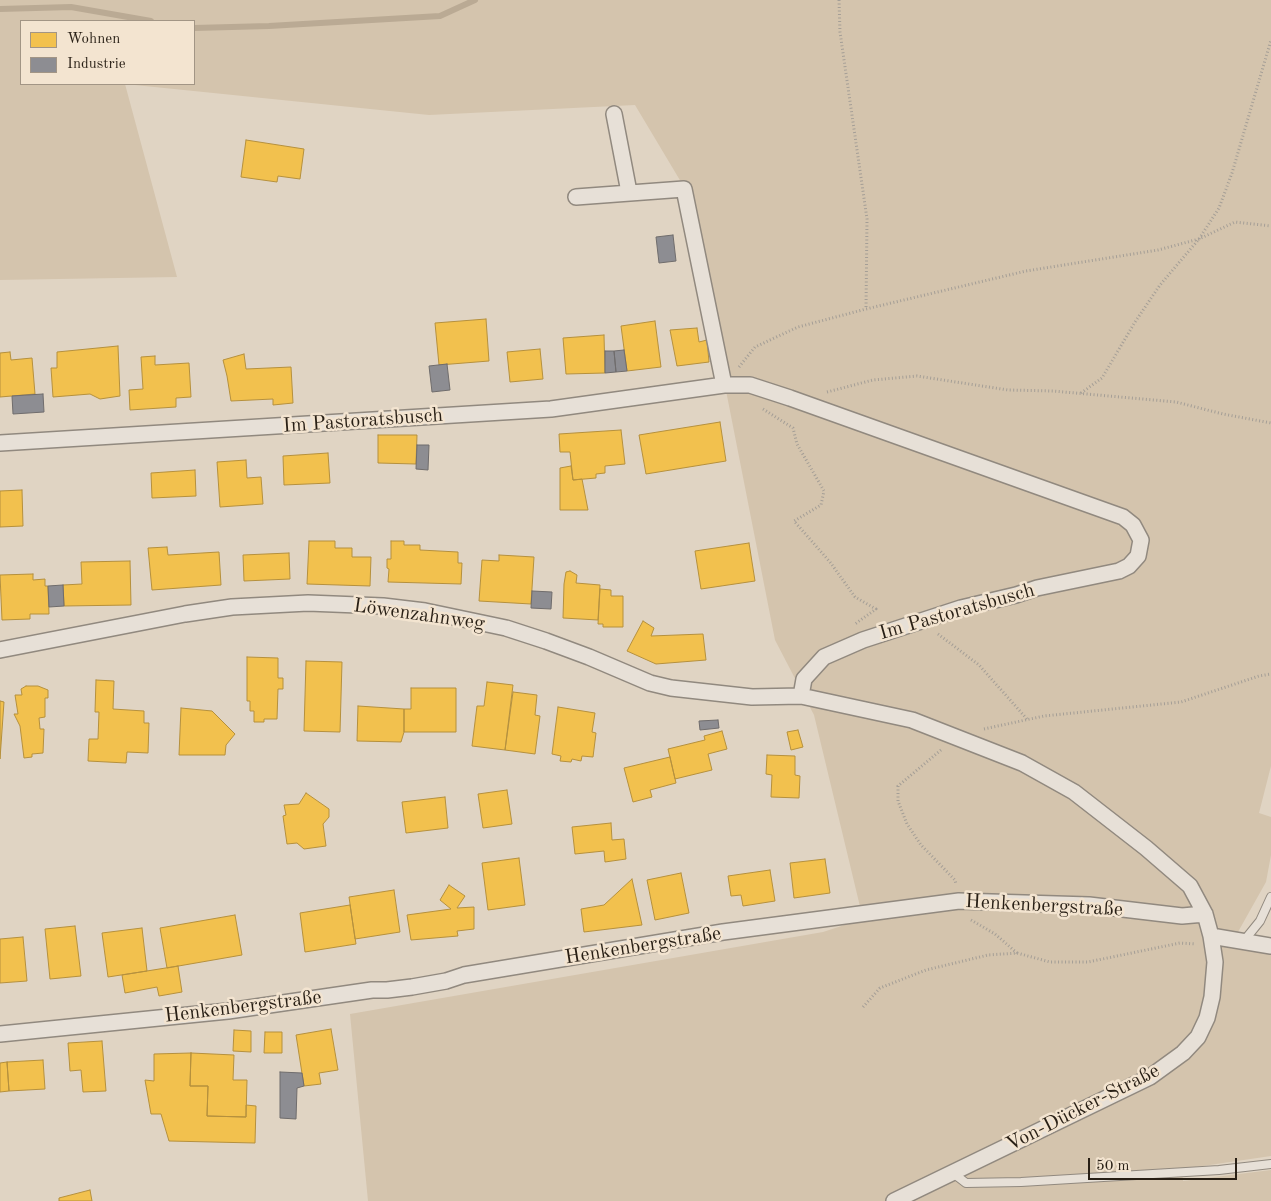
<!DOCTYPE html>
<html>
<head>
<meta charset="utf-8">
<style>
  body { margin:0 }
  #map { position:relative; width:1271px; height:1201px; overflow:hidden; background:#e0d4c3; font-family:"Old Standard TT",serif }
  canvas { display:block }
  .legend { position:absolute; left:20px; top:20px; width:175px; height:65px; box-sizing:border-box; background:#f3e4d0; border:1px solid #a29585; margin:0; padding:6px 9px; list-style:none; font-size:15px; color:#281f15 }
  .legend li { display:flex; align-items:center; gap:10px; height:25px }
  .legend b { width:25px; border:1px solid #a29585 }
  .scale { position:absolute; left:1088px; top:1158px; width:149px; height:22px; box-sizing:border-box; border:2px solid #281f15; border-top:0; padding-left:6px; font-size:15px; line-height:18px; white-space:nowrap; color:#281f15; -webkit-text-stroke:4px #f3e4d0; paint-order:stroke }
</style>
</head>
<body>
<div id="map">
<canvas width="1271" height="1201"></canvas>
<ul class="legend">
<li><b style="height:14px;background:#f2c14e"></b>Wohnen</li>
<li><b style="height:14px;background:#8d8d92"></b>Industrie</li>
</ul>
<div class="scale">50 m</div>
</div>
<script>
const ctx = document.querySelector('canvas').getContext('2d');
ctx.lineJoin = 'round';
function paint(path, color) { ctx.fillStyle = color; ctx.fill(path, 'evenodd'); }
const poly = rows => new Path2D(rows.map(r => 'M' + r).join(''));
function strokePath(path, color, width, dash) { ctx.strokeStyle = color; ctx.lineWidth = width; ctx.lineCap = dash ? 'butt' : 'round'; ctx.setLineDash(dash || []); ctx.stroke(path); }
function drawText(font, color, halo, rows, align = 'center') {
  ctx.font = font + ' "Old Standard TT",serif'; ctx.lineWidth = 5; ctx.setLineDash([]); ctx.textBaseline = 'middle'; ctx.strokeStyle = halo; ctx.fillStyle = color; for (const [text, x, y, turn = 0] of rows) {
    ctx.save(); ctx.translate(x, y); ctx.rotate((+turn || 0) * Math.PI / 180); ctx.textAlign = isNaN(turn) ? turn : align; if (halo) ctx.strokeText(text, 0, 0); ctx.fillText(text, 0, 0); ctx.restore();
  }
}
paint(poly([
  [0,0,1271,0,1271,766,1259,813,1271,817,1271,855,1266,882,1229,948,1271,954,1271,1156,1182,1169,1183,1181,1271,1170,1271,1201,368,1201,350,1014,823,932,863,919,814,715,775,640,687,192,635,105,429,115,125,84,177,277,0,280],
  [21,21,194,21,194,84,21,84]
]), '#d4c4ad');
const homes = poly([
  [246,140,304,149,300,179,278,176,277,182,241,177,246,140],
  [486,319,489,361,439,365,435,323,486,319],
  [655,321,661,367,627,371,621,326,655,321],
  [697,328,699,342,707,340,709,362,677,366,670,330,697,328],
  [604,335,605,373,566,374,563,338,604,335],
  [118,346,120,396,100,399,90,394,53,397,51,368,57,368,57,352,118,346],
  [540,349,543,379,510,382,507,352,540,349],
  [10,352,11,360,32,358,35,394,0,397,0,353,10,352],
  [244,354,246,369,291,367,293,403,273,405,273,399,231,401,227,376,223,360,244,354],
  [155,356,155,365,189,363,191,397,176,398,176,407,130,410,129,390,143,389,141,357,155,356],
  [720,422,726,461,646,474,639,435,720,422],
  [621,430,625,464,605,466,605,473,596,474,596,478,573,480,570,452,560,452,559,434,621,430],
  [378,435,417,435,416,464,378,463,378,435],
  [328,453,330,483,284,485,283,456,328,453],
  [246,460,247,478,261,477,263,504,220,507,217,462,246,460],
  [571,466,573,480,582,479,588,510,560,510,560,468,571,466],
  [195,470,196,496,152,498,151,473,195,470],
  [22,490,23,526,0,527,0,491,22,490],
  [309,541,335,541,335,548,352,548,352,557,371,557,370,586,307,584,309,541],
  [391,541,404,541,404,545,420,545,420,550,458,552,458,563,462,563,461,584,388,582,389,569,387,568,387,559,391,559,391,541],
  [749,543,755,581,701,589,695,551,749,543],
  [167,547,168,555,219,552,221,585,152,590,148,548,167,547],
  [289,553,290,579,244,581,243,555,289,553],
  [499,555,534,557,531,604,479,601,482,560,499,561,499,555],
  [130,561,131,605,64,606,63,585,82,584,81,562,130,561],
  [570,571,577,575,576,583,600,585,598,620,563,618,564,584,566,572,570,571],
  [33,574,33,580,45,579,45,586,48,586,49,614,30,614,30,619,2,620,0,575,33,574],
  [600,589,611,590,611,596,623,596,623,627,603,627,603,624,598,624,600,589],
  [643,621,654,628,651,636,703,634,706,660,656,664,627,651,643,621],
  [247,657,278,658,278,678,283,678,283,689,278,689,277,719,264,719,264,722,254,722,254,711,250,711,250,701,247,701,247,657],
  [306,661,342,662,340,732,304,731,306,661],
  [96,680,114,681,113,709,144,711,144,723,149,723,148,753,127,752,126,763,88,761,89,739,98,739,99,712,95,712,96,680],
  [487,682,513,685,505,750,472,746,477,706,484,706,487,682],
  [26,686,38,686,48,690,48,698,45,698,45,717,39,718,40,729,44,729,43,753,32,754,32,757,24,758,20,726,14,714,18,714,15,695,22,695,21,689,26,686],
  [411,688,456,688,456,732,404,732,404,709,411,709,411,688],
  [513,692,537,695,535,715,540,716,535,754,505,750,513,692],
  [0,701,4,702,0,759,0,701],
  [358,706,404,709,404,732,401,742,357,741,358,706],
  [558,707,595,713,592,732,596,733,593,757,582,756,581,761,572,759,571,762,560,761,561,756,552,754,558,707],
  [181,708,212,711,235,734,226,745,225,755,179,755,181,708],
  [798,730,803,747,791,750,787,732,798,730],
  [722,731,727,749,708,754,712,770,675,779,668,749,705,740,704,736,722,731],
  [767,755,795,756,795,775,800,776,799,798,771,797,772,775,766,774,767,755],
  [670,757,676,783,650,790,652,797,633,802,624,768,670,757],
  [507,790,512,824,483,828,478,794,507,790],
  [306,793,329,809,329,817,323,824,326,846,304,849,297,843,287,844,283,816,286,815,284,805,299,804,306,793],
  [445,797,448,828,406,833,402,802,445,797],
  [611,823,612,840,624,839,626,859,605,862,604,851,575,854,572,827,611,823],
  [519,858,525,905,488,910,482,863,519,858],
  [825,859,830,893,794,898,790,863,825,859],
  [770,870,775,901,743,906,741,895,731,896,728,876,770,870],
  [681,873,689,913,655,920,647,880,681,873],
  [632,879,642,925,584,932,581,909,604,905,632,879],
  [449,885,465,896,457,908,474,907,474,929,457,931,458,936,411,940,407,915,451,909,440,900,449,885],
  [394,890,400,932,355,939,349,897,394,890],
  [350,905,356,944,305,952,300,913,350,905],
  [235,915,242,955,167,968,160,928,235,915],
  [75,926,81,976,50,979,45,929,75,926],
  [142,928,147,971,108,977,102,933,142,928],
  [23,937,27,981,0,983,0,939,23,937],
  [178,966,182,992,159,996,157,987,125,993,122,975,178,966],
  [331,1029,338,1070,319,1073,321,1084,304,1086,296,1035,331,1029],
  [234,1030,251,1031,251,1052,233,1051,234,1030],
  [265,1032,282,1032,282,1053,264,1053,265,1032],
  [102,1041,106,1091,83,1092,81,1070,70,1071,68,1043,102,1041],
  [191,1053,190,1086,208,1086,207,1116,246,1117,246,1105,256,1106,255,1143,169,1141,161,1114,151,1114,145,1080,154,1081,154,1054,191,1053],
  [191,1053,234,1055,233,1080,247,1080,246,1117,207,1116,208,1086,190,1086,191,1053],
  [43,1060,45,1089,9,1091,7,1062,43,1060],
  [7,1062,9,1091,0,1092,0,1063,7,1062],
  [90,1190,92,1201,59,1201,59,1198,90,1190]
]);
paint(homes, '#f2c14e');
strokePath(homes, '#b5903d', 1);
const industry = poly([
  [673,235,676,261,659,263,656,237,673,235],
  [624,350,627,371,616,372,614,351,624,350],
  [605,351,614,351,616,372,605,373,605,351],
  [447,364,450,390,432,392,429,366,447,364],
  [43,394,44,412,13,414,12,396,43,394],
  [417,445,429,445,428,470,416,469,417,445],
  [63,585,64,606,49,607,48,586,63,585],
  [532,591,552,592,551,609,531,608,532,591],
  [718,720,719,728,700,730,699,721,718,720],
  [280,1072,302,1073,304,1086,297,1088,296,1119,280,1118,280,1072]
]);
paint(industry, '#8d8d92');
strokePath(industry, '#6f6c6c', 1);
strokePath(poly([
  [0,9,71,7,151,21],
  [194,28,269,26,440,16,475,0]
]), '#baaa94', 6);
const service = poly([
  [1243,942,1260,921,1271,897],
  [953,1173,966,1183,1021,1182,1219,1170,1271,1164]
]);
const minor = poly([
  [614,114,629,192],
  [576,197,684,189,724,385],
  [0,443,551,409,724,385,750,385,790,398,1123,517,1133,525,1141,540,1138,556,1129,566,1119,571,1037,588,1016,595,961,608,863,640,824,657,804,679,801,696],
  [0,650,185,614,232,607,308,603,383,606,425,611,506,628,546,641,589,657,650,683,671,688,752,697,801,696,912,720,1022,763,1074,792,1146,848,1190,886,1205,914,1211,936,1215,962,1212,997,1207,1018,1198,1037,1183,1053,1150,1077,894,1201],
  [1211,936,1271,946],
  [0,1034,228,1011,372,990,387,990,412,987,446,981,464,975,723,932,959,901,1089,905,1182,916,1205,914]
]);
strokePath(service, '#91897f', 10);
strokePath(minor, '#91897f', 18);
strokePath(poly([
  [839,0,840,32,867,219,866,309],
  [739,367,755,347,798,327,866,309,1026,271,1158,250,1199,239,1235,222,1271,226],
  [827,392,873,380,917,376,1008,390,1053,391,1176,402,1223,414,1271,423],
  [1081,393,1102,378,1135,322,1160,285,1199,239,1219,208,1232,173,1271,40],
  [763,409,793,428,797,444,824,491,821,505,794,521,830,562,855,597,876,609,855,624],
  [938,634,979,665,1027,719],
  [984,729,1044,716,1181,702,1259,676,1271,674],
  [941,750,898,786,898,801,907,824,921,845,955,880,956,884],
  [971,920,995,934,1017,953],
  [863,1007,880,988,926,970,988,955,1017,953,1050,962,1088,962,1180,943,1196,944]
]), '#a49e96', 3, [1, 2.5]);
strokePath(service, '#e7e0d7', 8);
strokePath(minor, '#e7e0d7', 15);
drawText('20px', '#281f15', '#f3e4d0', [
  ["Im Pastoratsbusch",363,421,-4],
  ["Im Pastoratsbusch",957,612,-16],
  ["Löwenzahnweg",419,615,8],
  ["Henkenbergstraße",1044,906,3],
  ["Henkenbergstraße",643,946,-9],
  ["Henkenbergstraße",243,1007,-7],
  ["Von-Dücker-Straße",1083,1108,-27]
]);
</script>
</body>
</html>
